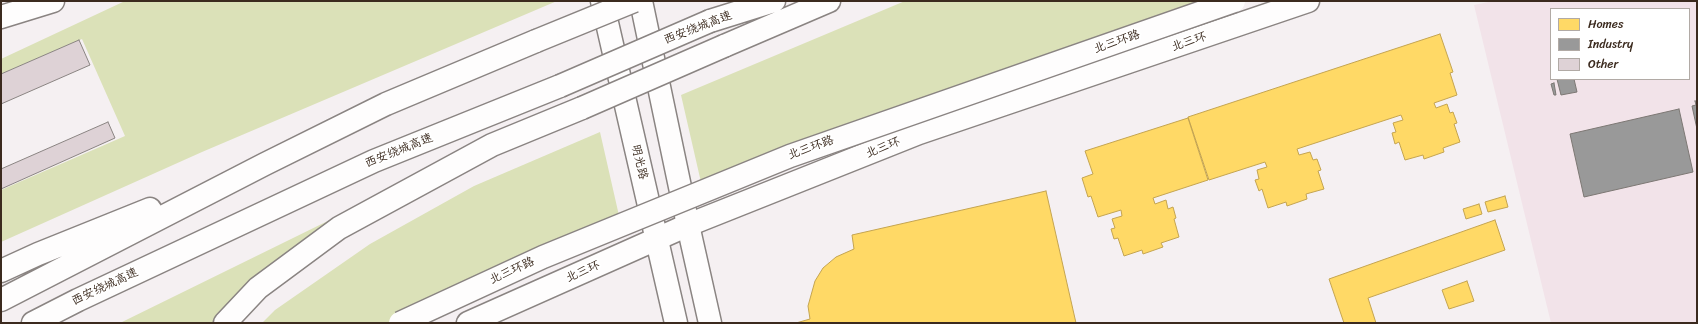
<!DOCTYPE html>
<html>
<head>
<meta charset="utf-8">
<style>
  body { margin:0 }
  #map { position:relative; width:1698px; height:324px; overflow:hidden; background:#f5f0f2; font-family:Sriracha,sans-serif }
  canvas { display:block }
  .frame { position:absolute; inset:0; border:2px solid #3b2a1e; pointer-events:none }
  .legend { position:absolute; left:1550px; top:8px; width:140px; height:72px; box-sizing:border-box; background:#fff; border:1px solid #b1aaa5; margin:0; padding:5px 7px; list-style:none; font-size:12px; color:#3b2a1e }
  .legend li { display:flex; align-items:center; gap:8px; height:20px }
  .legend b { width:20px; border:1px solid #b1aaa5 }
</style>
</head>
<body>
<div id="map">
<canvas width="1698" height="324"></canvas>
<div class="frame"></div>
<ul class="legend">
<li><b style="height:11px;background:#ffd966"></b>Homes</li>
<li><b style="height:11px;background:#999"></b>Industry</li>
<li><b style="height:11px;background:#ded2d6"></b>Other</li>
</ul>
</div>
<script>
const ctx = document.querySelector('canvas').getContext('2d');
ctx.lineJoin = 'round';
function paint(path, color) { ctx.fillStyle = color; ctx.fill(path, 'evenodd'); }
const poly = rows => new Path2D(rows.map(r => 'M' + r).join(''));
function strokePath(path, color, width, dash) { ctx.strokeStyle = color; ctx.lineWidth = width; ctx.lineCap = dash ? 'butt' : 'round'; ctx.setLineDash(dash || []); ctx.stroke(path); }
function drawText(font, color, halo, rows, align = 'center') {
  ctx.font = font + ' Sriracha,"LXGW WenKai TC",sans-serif'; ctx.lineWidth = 4; ctx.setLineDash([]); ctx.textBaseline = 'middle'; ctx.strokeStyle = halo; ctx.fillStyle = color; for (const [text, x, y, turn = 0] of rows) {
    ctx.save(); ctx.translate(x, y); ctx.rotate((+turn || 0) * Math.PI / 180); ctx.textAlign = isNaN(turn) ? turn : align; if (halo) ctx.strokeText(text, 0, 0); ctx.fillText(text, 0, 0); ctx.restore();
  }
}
paint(poly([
  [1493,1,1697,1,1697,323,1551,323,1474,5],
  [1551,9,1689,9,1689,79,1551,79]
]), '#f2e3e9');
paint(poly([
  [125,1,557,1,202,152,1,242,1,190,125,136,82,39,1,74,1,59],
  [905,1,1224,1,703,191,681,95],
  [600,132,620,220,539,253,388,323,262,323,275,310,370,244,474,186],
  [344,213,219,323,120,323]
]), '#dbe1b8');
const homes = poly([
  [1440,34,1453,72,1450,73,1457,95,1434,103,1436,108,1447,104,1450,113,1453,112,1457,123,1454,124,1460,142,1443,148,1444,152,1424,159,1423,155,1405,160,1399,142,1395,144,1392,133,1396,132,1393,123,1403,120,1401,115,1297,149,1299,155,1310,152,1313,160,1317,159,1321,170,1318,171,1324,189,1306,194,1307,199,1287,206,1286,202,1268,208,1262,189,1259,191,1255,180,1259,179,1257,170,1267,167,1265,162,1209,180,1188,117,1440,34],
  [1188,118,1208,180,1153,198,1155,204,1166,200,1168,209,1173,207,1176,218,1174,219,1179,237,1161,243,1163,247,1143,254,1142,250,1124,256,1118,238,1114,239,1111,229,1115,228,1112,219,1122,216,1121,210,1098,217,1091,196,1088,197,1082,178,1093,174,1085,151,1188,118],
  [1046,191,1076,323,796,323,810,319,808,306,815,281,823,268,836,257,854,249,852,235,1046,191],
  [1505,196,1508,207,1488,212,1485,202,1505,196],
  [1479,204,1482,214,1466,219,1463,209,1479,204],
  [1495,220,1505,250,1368,298,1376,323,1344,323,1329,279,1495,220],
  [1467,281,1474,301,1449,309,1442,290,1467,281]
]);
paint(homes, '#ffd966');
strokePath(homes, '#c4a450', 1);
const industry = poly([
  [1557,79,1574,79,1577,92,1561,95,1557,79],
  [1554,83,1556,95,1554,95,1551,84,1554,83],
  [1695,101,1697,101,1697,129,1692,106,1696,105,1695,101],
  [1679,109,1693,172,1584,197,1570,134,1679,109]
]);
paint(industry, '#999');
strokePath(industry, '#7d7874', 1);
const building = poly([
  [79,40,90,65,1,104,1,74,79,40],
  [108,122,115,138,1,189,1,169,108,122]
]);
paint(building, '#ded2d6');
strokePath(building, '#8a8482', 1);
const secondary = poly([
  [602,1,676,323],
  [641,1,688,225,710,323]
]);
const highway = poly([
  [1,17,53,1],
  [710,21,774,1],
  [724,46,829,1],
  [1,271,38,254,150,209],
  [1,300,265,164,386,104,536,41],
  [33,323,78,300,374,161,560,86],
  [225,323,258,288,339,228,492,145,582,108],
  [468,323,688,225,919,133,1308,1]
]);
strokePath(secondary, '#8a8482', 25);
strokePath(highway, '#8a8482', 25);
strokePath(secondary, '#fefdfd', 22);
strokePath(highway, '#fefdfd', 22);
const highwayBridge = poly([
  [536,41,634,1],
  [560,86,710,21],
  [582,108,724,46],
  [400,323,543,257,790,156,1234,1]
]);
strokePath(highwayBridge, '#8a8482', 25, []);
strokePath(highwayBridge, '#fefdfd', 22);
drawText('12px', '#3b2a1e', '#fff', [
  ["西安绕城高速",698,28,-21],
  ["北三环路",1117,42,-19],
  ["北三环",1189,42,-19],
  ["北三环路",811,148,-20],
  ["北三环",883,148,-22],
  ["西安绕城高速",399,151,-22],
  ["明光路",639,162,77],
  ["北三环路",512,271,-25],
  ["北三环",583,272,-24],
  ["西安绕城高速",105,287,-25]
]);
</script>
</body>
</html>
